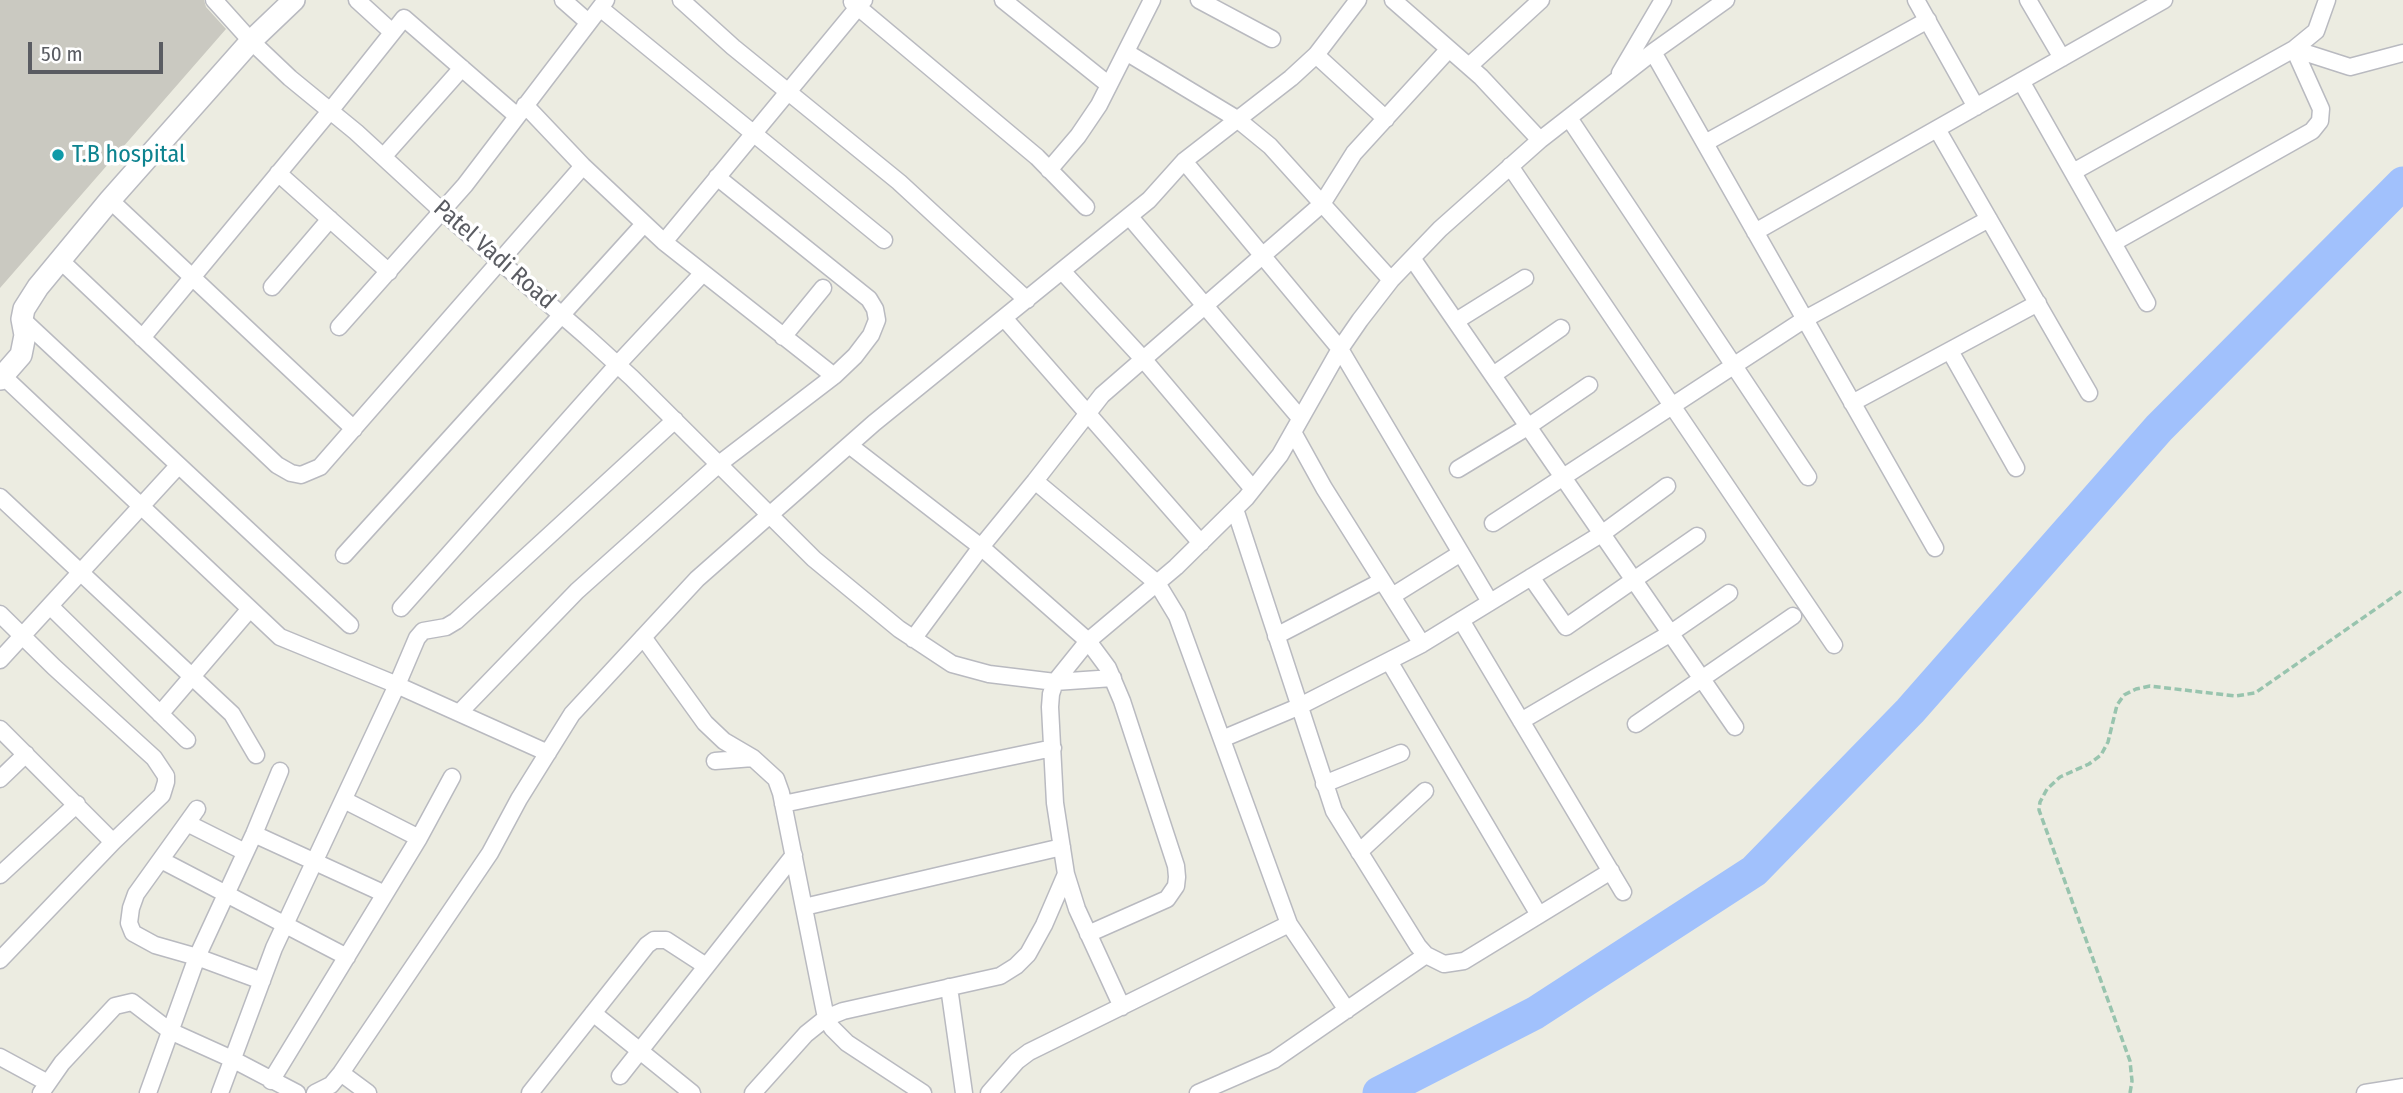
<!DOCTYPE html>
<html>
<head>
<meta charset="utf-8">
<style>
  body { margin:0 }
  #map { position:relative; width:2403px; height:1093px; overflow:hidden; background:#ecece1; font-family:"Fira Sans Condensed",sans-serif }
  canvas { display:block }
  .scale { position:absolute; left:28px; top:42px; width:135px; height:32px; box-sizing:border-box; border:4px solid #5a5c62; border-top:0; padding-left:9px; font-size:21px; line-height:24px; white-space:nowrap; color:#5a5c62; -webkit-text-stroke:5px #fff; paint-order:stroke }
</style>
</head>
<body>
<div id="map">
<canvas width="2403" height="1093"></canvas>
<div class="scale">50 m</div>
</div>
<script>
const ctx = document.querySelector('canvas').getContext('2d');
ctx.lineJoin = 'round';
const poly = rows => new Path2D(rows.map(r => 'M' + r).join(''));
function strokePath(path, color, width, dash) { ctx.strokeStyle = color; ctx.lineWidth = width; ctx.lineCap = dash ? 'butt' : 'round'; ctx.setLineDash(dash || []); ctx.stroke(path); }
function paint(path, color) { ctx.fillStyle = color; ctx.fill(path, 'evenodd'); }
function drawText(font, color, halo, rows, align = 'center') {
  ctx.font = font + ' "Fira Sans Condensed",sans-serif'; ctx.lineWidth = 7; ctx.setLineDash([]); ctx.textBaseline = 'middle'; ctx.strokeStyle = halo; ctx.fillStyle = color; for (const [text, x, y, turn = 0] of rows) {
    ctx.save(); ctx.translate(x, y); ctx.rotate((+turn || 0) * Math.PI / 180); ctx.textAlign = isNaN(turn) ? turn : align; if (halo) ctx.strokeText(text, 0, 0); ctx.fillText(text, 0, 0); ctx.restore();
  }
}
strokePath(poly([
  [1379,1093,1535,1013,1754,871,1910,711,2159,428,2403,183]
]), '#a1c1fc', 33);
paint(poly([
  [0,0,204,0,206,7,226,29,0,288]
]), '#cac9c1');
const minor = poly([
  [214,0,251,41,290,78,356,132,443,212,587,337,632,378,814,559,899,629,952,664,989,674,1055,682,1113,678],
  [357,0,392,32],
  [563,0,588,22],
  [681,0,733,47,899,182,1027,300],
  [1003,0,1109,85],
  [1199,0,1272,39],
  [1393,0,1481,77,1540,140],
  [1916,0,1976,107],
  [2028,0,2062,58],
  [852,2,1037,157,1086,207],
  [600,8,884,240],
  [2294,49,2350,67,2403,53],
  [1126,52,1237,119,1270,146,1391,280],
  [1653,52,1935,548],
  [1316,55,1386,119],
  [1469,66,1541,0],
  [1620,73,1663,0],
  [2021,81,2147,303],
  [525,105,583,166,664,242,834,376],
  [1569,118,1808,477],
  [1937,129,2089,393],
  [1705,143,1928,20],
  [383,157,462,68],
  [1184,161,1340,349,1490,602],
  [1510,166,1834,645],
  [1049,170,1078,136,1099,105,1152,0],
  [2073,172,2294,49,2316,31,2327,0],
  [278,173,389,272],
  [110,200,354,429],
  [1129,216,1300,418],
  [1755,232,2164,0],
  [664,242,864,0],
  [2113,243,2312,131,2320,121,2321,109,2294,49],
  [1412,258,1735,727],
  [60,260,277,465,291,473,301,475,320,467,583,166],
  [1062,271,1144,360,1253,489],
  [272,287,330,219],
  [1004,318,1201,543],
  [22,319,350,625],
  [1456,321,1525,278],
  [339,327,465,185,606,0],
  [783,337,823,288],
  [142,338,330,111,404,18,517,116],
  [1950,351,2016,468],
  [1493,375,1561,328],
  [3,376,280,637,390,682,548,753],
  [1852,403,2038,303],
  [1293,432,1324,488,1422,644],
  [849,445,981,547,1088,641,1108,668,1122,701,1176,866,1177,877,1176,886,1167,899,1088,934],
  [1458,469,1529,426,1589,385],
  [1035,481,1157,583,1177,616,1289,924,1347,1010],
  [0,497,232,714,256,755],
  [1235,509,1334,811,1418,946,1426,955,1444,964,1464,961,1611,871],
  [1493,523,1805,319,1989,219],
  [344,555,644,224],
  [1531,577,1566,627,1697,536],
  [1391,594,1397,593,1461,553],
  [50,606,187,740],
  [401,608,617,365,702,274],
  [0,614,54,667,154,758,166,776,166,782,162,795,113,842,0,960],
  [1461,620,1623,892],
  [1276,636,1382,581],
  [643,637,705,723,724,741,753,758,776,779,781,793,826,1018,832,1028,847,1043,923,1093],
  [913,639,981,547,1035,481,1102,395,1322,204,1354,153,1449,49],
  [0,660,178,466],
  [1389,661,1539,915],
  [459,713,577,591,719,464,834,376,855,356,871,335,877,320,875,309,869,299,717,177],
  [160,714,249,610],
  [1521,721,1671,633,1729,593],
  [1636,724,1793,616],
  [0,729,113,842],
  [1222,739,1298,707,1422,644,1603,533,1667,486],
  [715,761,753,758],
  [0,779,26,754],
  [1324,784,1401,753],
  [344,800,419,838],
  [783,804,1053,748],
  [197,809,136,894,131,908,129,923,133,933,155,945,197,957,262,981],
  [187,823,245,852],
  [254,834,385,894],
  [1359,852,1425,791],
  [161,860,347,957],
  [0,875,77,804],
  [804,907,1062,847],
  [949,987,964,1093],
  [1122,1007,1077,909,1066,874,1055,803,1050,707,1051,694,1055,682,1088,641,1176,567,1246,498,1280,455,1340,349,1360,320,1391,280,1440,229,1540,140,1653,52,1726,0],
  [593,1013,692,1093],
  [0,1057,48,1083],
  [341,1073,368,1093],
  [620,1076,794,855],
  [271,1081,419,838,452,777],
  [41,1093,62,1063,115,1006,132,1002,170,1031,232,1059,297,1093],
  [148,1093,197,957,254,834,280,771],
  [220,1093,274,948,397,685,417,638,423,631,446,627,456,621,675,420],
  [315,1093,331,1085,341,1073,490,853,519,799,572,714,697,579,874,423,1149,200,1184,161,1291,78,1316,55,1358,0],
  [530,1093,647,945,654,940,666,940,706,966],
  [753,1093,806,1034,826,1018,843,1011,1000,976,1016,966,1028,954,1044,925,1066,874],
  [989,1093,1017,1061,1029,1052,1289,924],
  [1198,1093,1274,1060,1426,955],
  [2365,1093,2403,1087]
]);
const tertiary = poly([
  [0,379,21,355,25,335,22,319,24,309,38,287,110,200,251,41,294,0]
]);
strokePath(minor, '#b9bac0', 19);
strokePath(tertiary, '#b9bac0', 24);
strokePath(poly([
  [2130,1093,2132,1081,2130,1061,2039,810,2040,802,2047,789,2060,777,2089,764,2101,755,2108,742,2117,705,2124,695,2136,689,2150,686,2235,696,2255,693,2403,590]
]), '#98c4ae', 3.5, [7, 3.5]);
strokePath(minor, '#fff', 16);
strokePath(tertiary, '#fff', 21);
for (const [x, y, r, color] of [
  [58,155,7,"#0f9aa8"]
]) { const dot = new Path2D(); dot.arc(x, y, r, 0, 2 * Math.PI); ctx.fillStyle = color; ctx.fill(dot); strokePath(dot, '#fff', 2.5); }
drawText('24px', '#0d838f', '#fff', [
  ["T.B hospital",72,155]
], 'left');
drawText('24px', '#5a5c62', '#fff', [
  ["Patel Vadi Road",494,255,41]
]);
</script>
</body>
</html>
